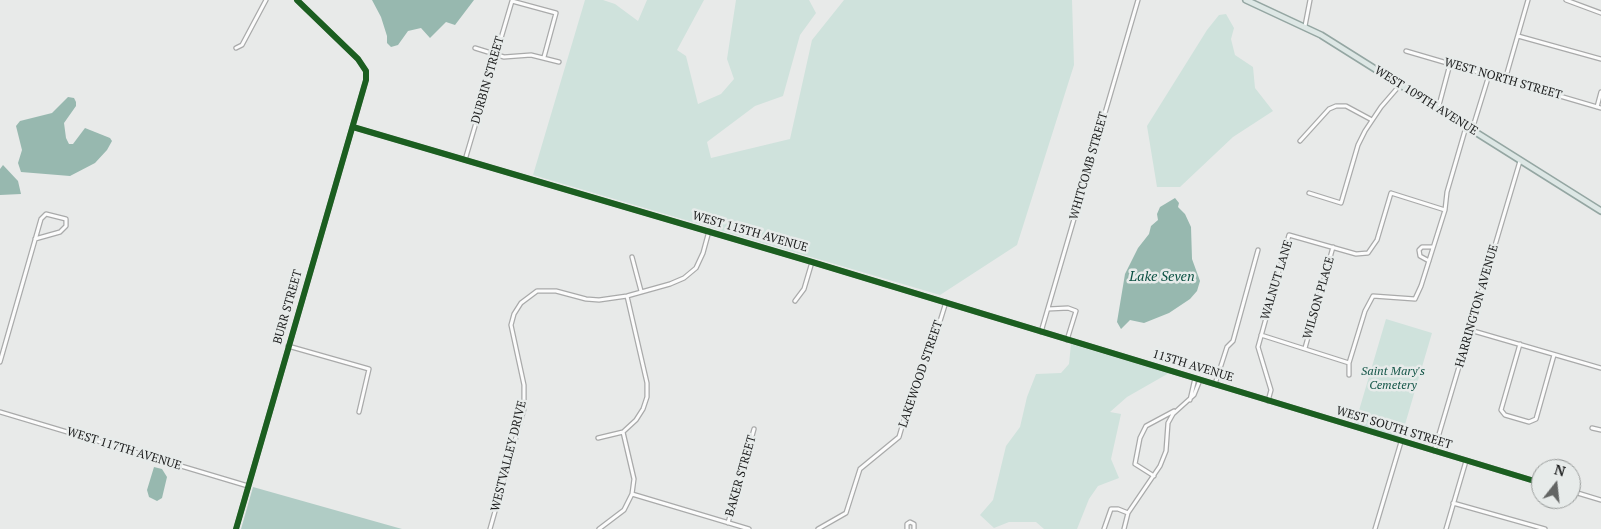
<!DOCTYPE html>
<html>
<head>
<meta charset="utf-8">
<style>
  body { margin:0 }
  #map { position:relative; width:1601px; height:529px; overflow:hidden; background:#e8eae9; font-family:"PT Serif",serif }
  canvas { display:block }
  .north { position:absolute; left:1531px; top:459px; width:50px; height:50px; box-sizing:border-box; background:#e7ebea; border:1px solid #969998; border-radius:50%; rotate:16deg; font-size:14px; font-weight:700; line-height:20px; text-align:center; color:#1c1d1d }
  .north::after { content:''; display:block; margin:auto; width:18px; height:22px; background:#636564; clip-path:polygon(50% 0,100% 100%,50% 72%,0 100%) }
</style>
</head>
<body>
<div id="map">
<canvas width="1601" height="529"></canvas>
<div class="north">N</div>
</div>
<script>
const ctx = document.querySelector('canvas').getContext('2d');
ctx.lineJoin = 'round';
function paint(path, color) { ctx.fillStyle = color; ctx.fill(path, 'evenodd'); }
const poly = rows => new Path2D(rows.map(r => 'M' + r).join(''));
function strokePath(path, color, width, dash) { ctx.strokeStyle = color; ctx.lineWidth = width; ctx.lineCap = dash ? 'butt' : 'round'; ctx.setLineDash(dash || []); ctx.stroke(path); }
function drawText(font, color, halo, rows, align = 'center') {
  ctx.font = font + ' "PT Serif",serif'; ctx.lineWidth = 5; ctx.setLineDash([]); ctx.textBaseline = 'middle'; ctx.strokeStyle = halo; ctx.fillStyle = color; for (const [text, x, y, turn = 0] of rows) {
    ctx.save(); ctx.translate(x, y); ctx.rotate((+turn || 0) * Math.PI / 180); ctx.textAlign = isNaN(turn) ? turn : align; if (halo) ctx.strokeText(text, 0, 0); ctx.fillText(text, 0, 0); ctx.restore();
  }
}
paint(poly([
  [585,0,603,0,615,4,638,21,647,0,704,0,677,50,686,56,698,104,721,94,734,79,727,59,736,0,809,0,816,13,800,35,783,96,755,106,707,142,711,158,790,139,812,40,844,0,1072,0,1074,65,1017,245,940,295,533,175],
  [1226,14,1234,28,1231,39,1235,55,1253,67,1255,88,1273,111,1233,137,1180,187,1157,187,1147,126,1207,30,1219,15],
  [1386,319,1432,333,1401,438,1355,424],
  [1071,344,1169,373,1127,397,1110,412,1121,414,1111,459,1119,478,1098,486,1089,499,1077,529,1044,529,1036,522,1009,522,994,528,980,515,993,500,1006,446,1020,427,1027,397,1036,374,1061,373,1069,364]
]), '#cfe2dc');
paint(poly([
  [253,487,402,529,241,529]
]), '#b0ccc5');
paint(poly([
  [372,0,474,0,455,25,446,22,430,38,421,28,408,31,398,45,391,47,387,43,387,36,381,17],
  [68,97,74,98,76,102,76,106,64,123,66,138,69,144,73,144,85,128,110,138,112,141,107,150,95,163,70,176,21,172,18,163,22,150,16,126,20,121,52,113],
  [3,165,18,181,21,194,0,195,0,169],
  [1175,198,1179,203,1178,207,1185,214,1191,227,1192,259,1200,281,1197,291,1190,299,1169,313,1144,323,1130,320,1121,329,1117,322,1125,274,1138,248,1149,234,1151,226,1158,220,1157,214,1160,207],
  [154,467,162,469,167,477,162,498,157,501,149,497,147,490]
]), '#97b8af');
const minor = poly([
  [1566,0,1601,13],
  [1305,26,1310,0],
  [1518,36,1601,59],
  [236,48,242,45,266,0],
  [475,48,504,57,531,55,559,62],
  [1406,51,1601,108],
  [1505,80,1528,0],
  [1597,107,1601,92],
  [1438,109,1450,64],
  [353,127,812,262,1541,483],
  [1472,130,1489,75],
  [1300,141,1329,109,1336,106,1346,106,1372,120],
  [465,160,512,1,556,13,544,57],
  [1309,193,1341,203,1358,145,1365,131,1381,107,1400,85],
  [632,257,641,291],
  [1429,261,1420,256,1419,250,1422,247,1433,247],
  [795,301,804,289,812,262],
  [1048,309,1068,308,1076,311,1067,340],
  [1470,330,1601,368],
  [1041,332,1138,0],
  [1261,335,1349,363,1349,375],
  [1520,344,1501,410,1505,415,1529,422,1536,419,1554,355],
  [288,346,369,369,359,412],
  [1305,348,1333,247],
  [0,362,41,219,46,214,66,219,66,226,60,232,35,239],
  [1349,363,1365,311,1373,296,1415,299,1421,286,1445,210,1447,192,1466,127],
  [1215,384,1227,347,1233,341,1258,250],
  [1190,400,1195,378],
  [1268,401,1271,390,1258,347,1289,235,1356,254,1368,253,1377,240,1391,193,1445,210],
  [0,412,248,486],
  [1592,428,1601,430],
  [598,438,623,432,636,420,643,409,647,397,647,383,627,296],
  [1434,451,1520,161],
  [1154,476,1135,464,1140,438,1146,426,1174,411],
  [1571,491,1601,500],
  [632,494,749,529],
  [1453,503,1545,529],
  [728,523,754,429],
  [236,529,366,80,366,71,358,59,297,0],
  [490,529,524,409,524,385,511,325,514,314,521,303,537,291,556,291,586,299,599,300,627,296,670,284,684,278,696,268,703,253,709,231],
  [599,529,624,510,632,494,634,479,623,432],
  [818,529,846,513,860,469,899,437,911,396,932,347,946,302],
  [907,529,907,524,910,522,914,524,914,529],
  [1104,529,1111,509,1118,509,1128,513],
  [1124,529,1128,513,1160,466,1166,451,1168,423,1173,414,1194,395,1200,380],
  [1375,529,1401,442],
  [1446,529,1466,461]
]);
const primary = poly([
  [1246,0,1321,35,1601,211]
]);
strokePath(minor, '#a9aaaa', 5.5);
strokePath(primary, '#94a6a2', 8);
strokePath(minor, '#fcfcfc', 3);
strokePath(primary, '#dde7e5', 5);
strokePath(poly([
  [353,127,812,262,1541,483],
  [236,529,366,80,366,71,358,59,297,0]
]), '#1b5e20', 6);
drawText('12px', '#1c1d1d', '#e7ebea', [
  ["WEST NORTH STREET",1503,79,16],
  ["DURBIN STREET",488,80,-74],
  ["WEST 109TH AVENUE",1426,101,32],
  ["WHITCOMB STREET",1089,166,-74],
  ["WEST 113TH AVENUE",750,232,16],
  ["WALNUT LANE",1277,280,-73],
  ["WILSON PLACE",1319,298,-74],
  ["HARRINGTON AVENUE",1477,306,-74],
  ["BURR STREET",288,307,-74],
  ["113TH AVENUE",1193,366,17],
  ["LAKEWOOD STREET",921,374,-71],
  ["WEST SOUTH STREET",1394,428,17],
  ["WEST 117TH AVENUE",124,449,17],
  ["WESTVALLEY DRIVE",509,456,-76],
  ["BAKER STREET",741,476,-74]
]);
drawText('italic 12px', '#155648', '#e7ebea', [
  ["Saint Mary's",1393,372],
  ["Cemetery",1393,386]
]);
drawText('italic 14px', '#0b5042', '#e7ebea', [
  ["Lake Seven",1162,277]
]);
</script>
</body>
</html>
